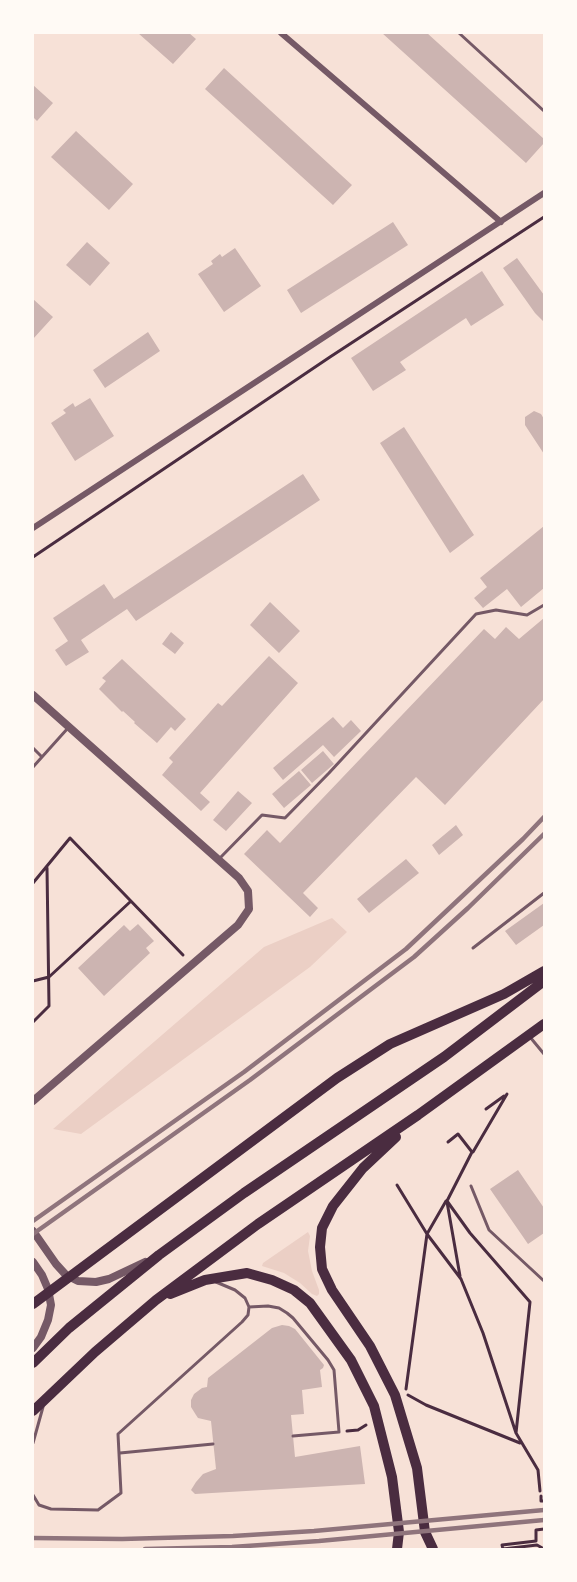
<!DOCTYPE html>
<html>
<head>
<meta charset="utf-8">
<style>
  body { margin:0 }
  #map { position:relative; width:577px; height:1582px; overflow:hidden; background:#f7e1d7; font-family:Mulish,sans-serif }
  canvas { display:block }
  .frame { position:absolute; inset:0; border:34px solid #fffaf5; pointer-events:none }
</style>
</head>
<body>
<div id="map">
<canvas width="577" height="1582"></canvas>
<div class="frame"></div>
</div>
<script>
const ctx = document.querySelector('canvas').getContext('2d');
ctx.lineJoin = 'round';
function paint(path, color) { ctx.fillStyle = color; ctx.fill(path, 'evenodd'); }
const poly = rows => new Path2D(rows.map(r => 'M' + r).join(''));
function strokePath(path, color, width, dash) { ctx.strokeStyle = color; ctx.lineWidth = width; ctx.lineCap = dash ? 'butt' : 'round'; ctx.setLineDash(dash || []); ctx.stroke(path); }
paint(poly([
  [332,918,347,932,310,967,81,1134,53,1129,264,947],
  [308,1232,310,1236,308,1251,312,1271,319,1290,319,1294,317,1296,312,1294,300,1283,284,1273,262,1266,263,1263]
]), '#ebcfc5');
paint(poly([
  [138,33,189,33,196,39,173,64],
  [382,33,427,33,544,139,544,143,526,163],
  [224,68,352,185,333,205,205,89],
  [33,85,53,103,37,121,33,117],
  [76,131,133,184,109,210,51,157],
  [393,222,408,245,301,313,287,290],
  [87,242,110,263,90,286,66,265],
  [235,248,261,286,224,312,198,274,213,264,211,261,220,254,222,257],
  [517,258,544,295,544,322,535,313,503,268],
  [482,271,504,305,471,326,466,318,400,362,406,370,373,391,351,358],
  [33,299,53,317,33,339],
  [148,332,160,351,105,388,93,370],
  [90,398,114,436,75,461,51,423,66,413,63,410,73,403,75,407],
  [534,411,541,414,544,419,544,454,525,425,525,417],
  [404,427,474,535,450,553,380,443],
  [303,474,320,500,136,621,127,609,81,640,89,652,66,666,55,650,68,641,53,618,104,584,114,599],
  [544,526,544,588,521,607,507,589,483,608,474,598,487,587,480,578],
  [270,602,300,631,279,653,250,625],
  [544,618,544,699,445,805,416,777,303,893,318,908,310,917,244,854,267,830,280,843,484,629,495,639,506,627,519,639],
  [171,632,184,643,175,654,162,644],
  [269,656,298,683,200,793,210,802,201,811,162,775,173,762,169,758,218,703,222,706],
  [122,659,186,719,175,731,171,727,157,743,134,723,135,722,123,711,122,712,99,689,106,681,102,678],
  [333,717,343,728,351,720,361,731,334,757,323,745,283,780,273,768],
  [323,751,334,764,312,783,301,770],
  [299,771,311,785,284,808,272,794],
  [238,791,252,803,226,831,213,820],
  [456,825,463,835,439,855,432,845],
  [406,859,419,873,369,913,357,899],
  [544,903,544,925,516,945,505,931],
  [138,924,154,941,146,948,150,953,104,996,78,968,124,925,130,931],
  [518,1170,544,1208,544,1233,528,1244,490,1189],
  [282,1325,289,1326,295,1329,324,1365,323,1368,320,1370,322,1387,302,1390,304,1414,291,1415,295,1457,360,1446,365,1484,195,1494,191,1490,196,1482,203,1474,216,1469,211,1421,198,1418,196,1415,191,1407,191,1400,194,1394,202,1388,207,1387,208,1378,272,1328]
]), '#ccb4b1');
strokePath(poly([
  [33,557,330,357,544,217],
  [33,883,70,838,183,955],
  [33,981,49,977,130,902],
  [33,1022,49,1006,47,868],
  [486,1109,504,1096],
  [448,1142,458,1134,472,1152,447,1201,470,1233,530,1302,516,1433],
  [473,1152,507,1094],
  [397,1185,427,1234,461,1279,483,1333,516,1433,538,1470,540,1491],
  [447,1202,460,1276],
  [406,1389,427,1234,446,1201],
  [408,1395,426,1405,520,1443],
  [347,1431,358,1430,366,1425],
  [541,1496,541,1501,544,1501],
  [544,1549,537,1545,503,1549,502,1545,536,1541,536,1530,544,1529]
]), '#4a2c40', 3);
strokePath(poly([
  [459,33,544,111],
  [33,748,42,757],
  [33,767,68,728],
  [219,859,262,815,285,818,329,773,476,614,496,610,527,615,544,605],
  [473,948,544,893],
  [530,1037,544,1054],
  [471,1186,489,1230,544,1281],
  [249,1307,268,1306,279,1308,287,1313,293,1318,328,1360,334,1370,339,1432,293,1436],
  [33,1443,43,1407],
  [120,1453,213,1444],
  [33,1495,39,1505,51,1509,98,1510,121,1493,118,1434,242,1322,248,1315,249,1307,245,1298,235,1290,216,1282]
]), '#755966', 3);
strokePath(poly([
  [281,33,501,222],
  [33,528,544,193]
]), '#755966', 6);
strokePath(poly([
  [33,695,239,878,248,891,249,909,238,925,33,1101],
  [33,1231,56,1264,66,1275,78,1281,96,1282,109,1279,145,1262],
  [33,1262,42,1275,48,1289,51,1305,48,1320,41,1337,33,1348]
]), '#755966', 8);
strokePath(poly([
  [396,1137,363,1168,333,1206,322,1228,320,1247,322,1269,332,1290,370,1346,395,1395,417,1468,425,1532,433,1549],
  [170,1294,205,1280,247,1273,272,1280,294,1290,310,1303,351,1360,374,1406,392,1477,399,1532,397,1549],
  [33,1304,337,1078,390,1044,504,994,544,971],
  [33,1363,69,1328,159,1255,244,1193,444,1057,544,981],
  [33,1411,95,1352,156,1300,258,1224,418,1115,544,1024]
]), '#4a2c40', 10);
strokePath(poly([
  [33,1221,244,1072,406,949,523,839,544,817],
  [33,1234,250,1080,414,957,468,908,544,834],
  [33,1538,122,1539,233,1536,314,1531,544,1510],
  [145,1549,232,1547,319,1541,544,1520]
]), '#8f747c', 4.5);
</script>
</body>
</html>
